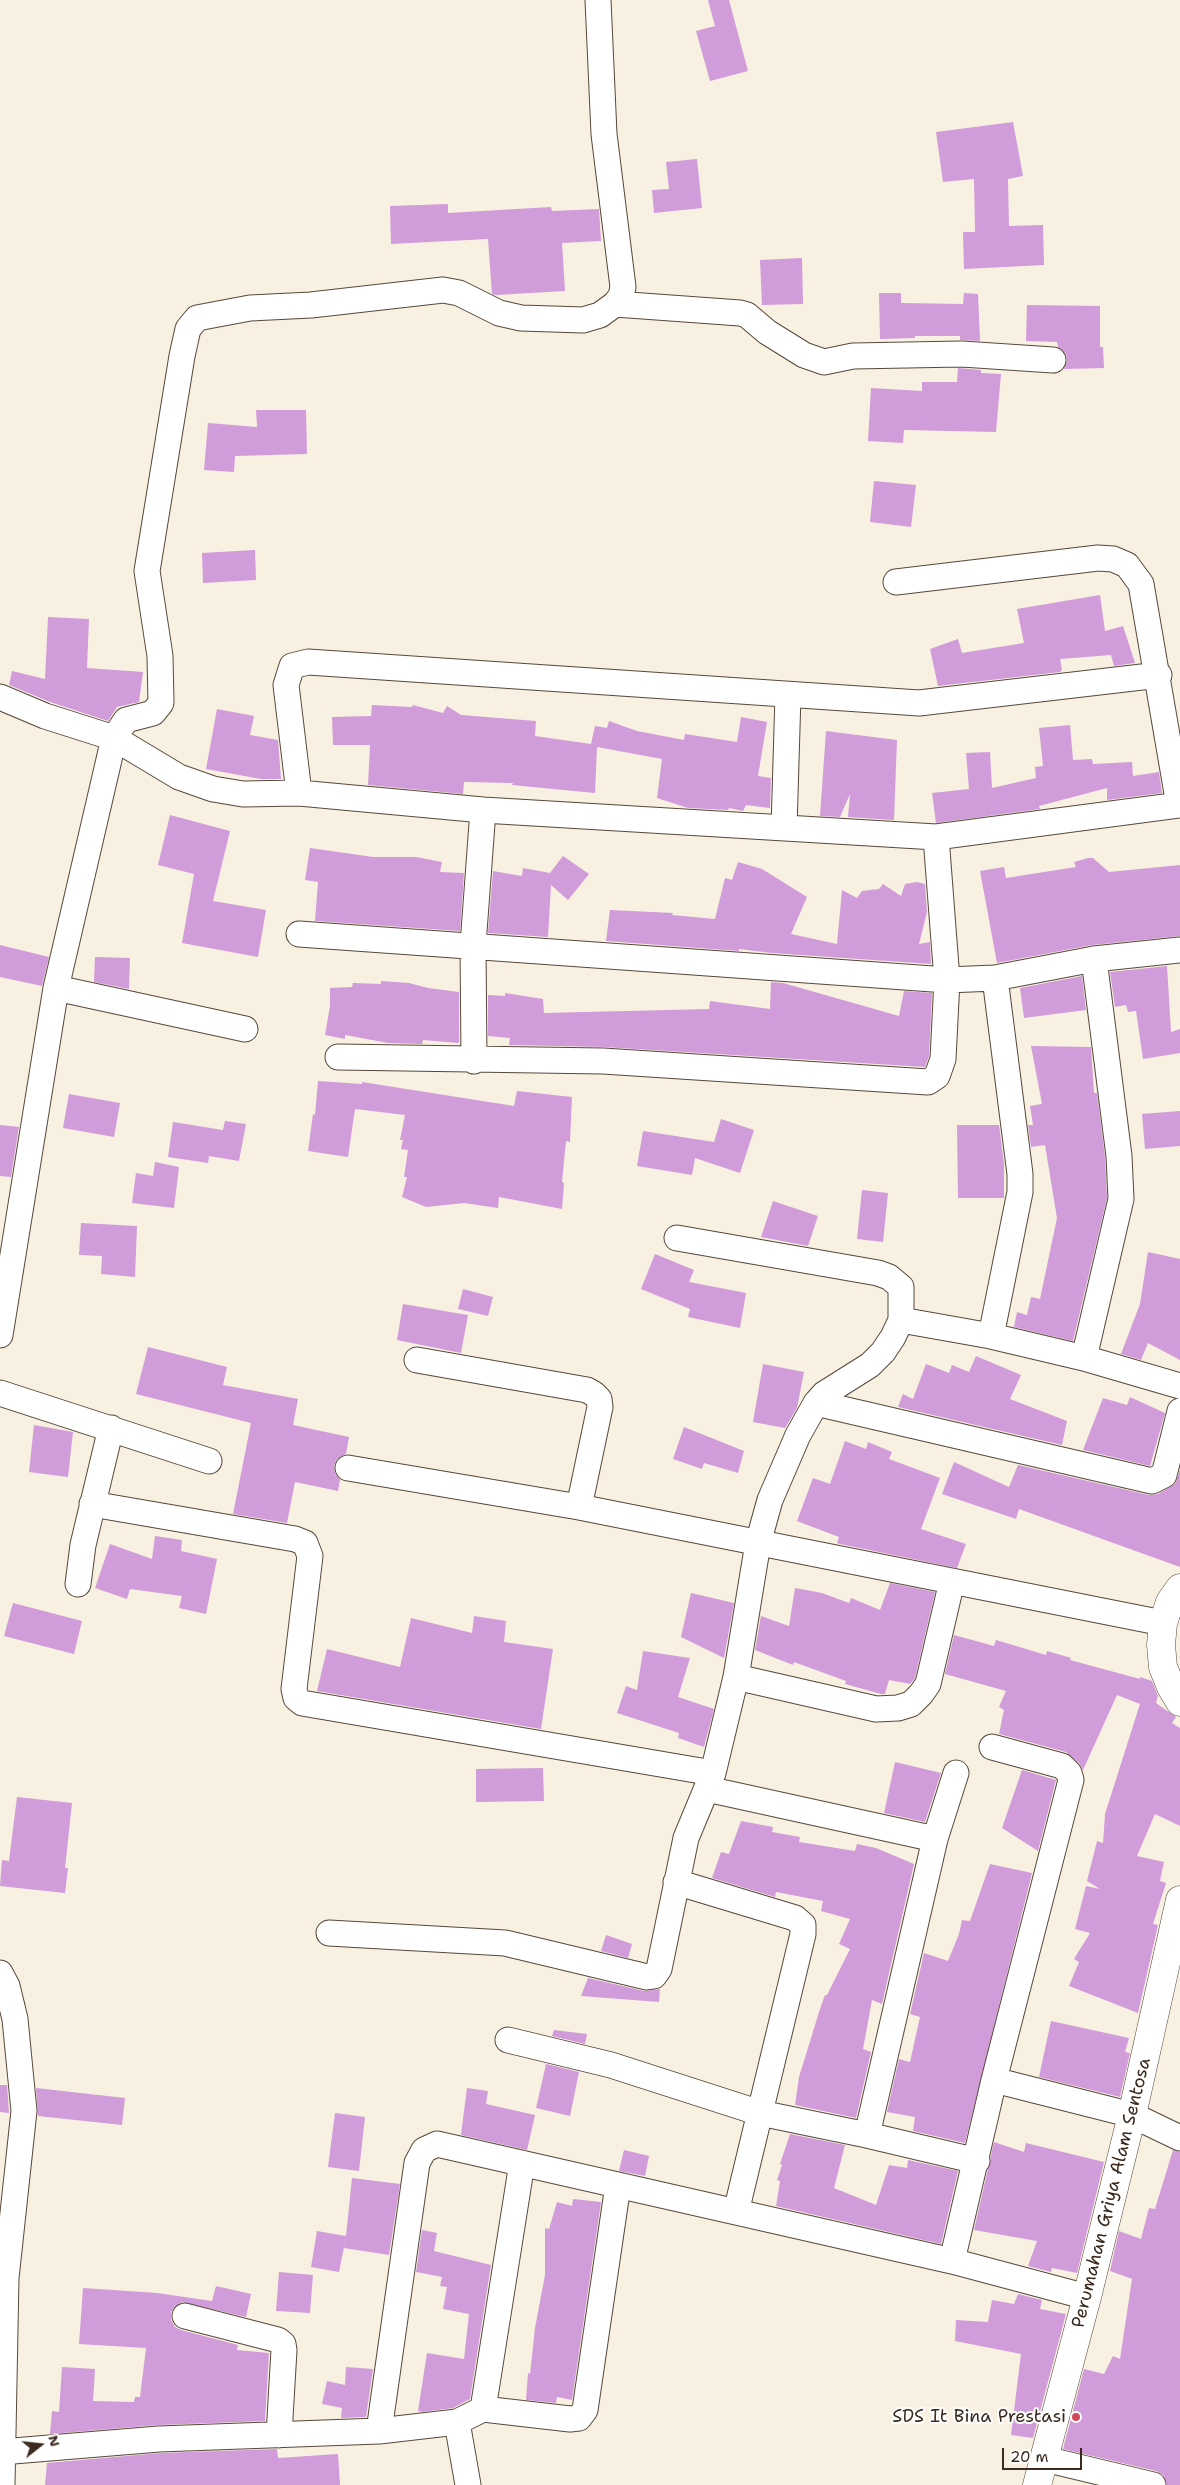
<!DOCTYPE html>
<html>
<head>
<meta charset="utf-8">
<style>
  body { margin:0 }
  #map { position:relative; width:1180px; height:2485px; overflow:hidden; background:#f8f0e1; font-family:"Shantell Sans",sans-serif }
  canvas { display:block }
  .north { position:absolute; left:15px; top:2420px; width:50px; height:50px; -webkit-text-stroke:4px #fff; paint-order:stroke; rotate:74deg; font-size:14px; font-weight:700; line-height:20px; text-align:center; color:#3b2a1e }
  .north::after { content:''; display:block; margin:auto; width:18px; height:22px; background:#3b2a1e; clip-path:polygon(50% 0,100% 100%,50% 72%,0 100%) }
  .scale { position:absolute; left:1002px; top:2448px; width:80px; height:22px; box-sizing:border-box; border:2px solid #3b2a1e; border-top:0; padding-left:6px; font-size:15px; line-height:18px; white-space:nowrap; color:#3b2a1e; -webkit-text-stroke:4px #fff; paint-order:stroke }
</style>
</head>
<body>
<div id="map">
<canvas width="1180" height="2485"></canvas>
<div class="north">N</div>
<div class="scale">20 m</div>
</div>
<script>
const ctx = document.querySelector('canvas').getContext('2d');
ctx.lineJoin = 'round';
function paint(path, color) { ctx.fillStyle = color; ctx.fill(path, 'evenodd'); }
const poly = rows => new Path2D(rows.map(r => 'M' + r).join(''));
function strokePath(path, color, width, dash) { ctx.strokeStyle = color; ctx.lineWidth = width; ctx.lineCap = dash ? 'butt' : 'round'; ctx.setLineDash(dash || []); ctx.stroke(path); }
function drawText(font, color, halo, rows, align = 'center') {
  ctx.font = font + ' "Shantell Sans",sans-serif'; ctx.lineWidth = 4; ctx.setLineDash([]); ctx.textBaseline = 'middle'; ctx.strokeStyle = halo; ctx.fillStyle = color; for (const [text, x, y, turn = 0] of rows) {
    ctx.save(); ctx.translate(x, y); ctx.rotate((+turn || 0) * Math.PI / 180); ctx.textAlign = isNaN(turn) ? turn : align; if (halo) ctx.strokeText(text, 0, 0); ctx.fillText(text, 0, 0); ctx.restore();
  }
}
paint(poly([
  [708,0,729,0,748,71,710,81,696,31,715,26],
  [1013,122,1023,176,1008,179,1009,226,1043,225,1044,265,964,269,963,232,975,232,974,179,943,182,936,132],
  [697,159,702,208,654,213,652,190,669,189,666,162],
  [448,204,448,213,551,207,552,211,599,209,601,241,562,243,565,291,496,295,492,294,488,239,391,244,390,206],
  [802,258,803,304,762,305,760,260],
  [879,293,901,293,901,303,963,304,964,293,978,294,980,341,960,340,960,336,915,336,915,338,880,339],
  [1027,305,1100,306,1100,347,1103,347,1104,368,1064,369,1067,361,1066,354,1058,347,1057,342,1026,341],
  [958,368,981,370,981,373,1001,374,996,432,904,430,903,443,868,441,871,388,922,391,922,382,957,382],
  [256,410,306,410,307,454,235,456,234,472,204,470,208,423,257,427],
  [874,481,916,485,911,527,870,522],
  [255,550,256,580,203,583,202,553],
  [1100,595,1105,631,1123,626,1135,663,1114,666,1111,655,1060,659,1062,670,1060,672,938,686,930,649,958,639,962,653,1024,643,1017,609],
  [48,617,89,619,87,668,143,672,139,702,117,707,108,721,50,702,9,685,12,671,45,679],
  [372,705,412,707,413,705,443,713,447,706,461,715,536,721,535,736,591,744,595,726,607,728,609,721,637,731,684,740,685,734,737,742,741,717,767,722,758,776,771,778,770,808,746,805,743,811,729,808,728,810,688,808,657,798,662,759,597,747,595,793,512,785,513,783,464,782,463,794,368,785,370,745,333,745,332,717,371,716],
  [217,709,254,716,250,735,278,740,281,779,261,779,206,769],
  [1070,725,1073,760,1092,759,1093,764,1132,762,1133,776,1159,772,1162,793,1107,800,1107,788,1039,806,1040,809,936,823,932,793,969,789,966,753,990,752,992,788,1036,778,1035,767,1043,766,1039,728],
  [826,731,897,740,894,820,848,817,850,794,840,817,820,816],
  [170,815,230,831,213,901,266,910,258,957,182,943,194,874,158,865],
  [310,848,373,857,416,857,442,862,440,872,464,873,460,931,315,921,318,882,305,880],
  [563,856,589,874,568,900,551,885,548,937,488,933,493,871,522,876,523,868,550,873],
  [1088,858,1093,858,1109,872,1180,865,1180,936,1092,945,997,963,980,871,1004,867,1006,878,1076,867,1074,862],
  [738,862,762,869,807,897,791,934,837,944,842,890,857,898,862,891,879,889,883,884,901,896,905,884,917,882,925,884,927,912,919,944,930,942,931,964,772,953,739,949,739,951,606,941,610,910,673,913,672,915,715,919,725,878,732,880],
  [0,945,49,957,42,986,0,977],
  [95,957,130,958,129,989,94,982],
  [1167,966,1171,1032,1180,1029,1180,1053,1143,1059,1136,1011,1128,1012,1126,1005,1115,1007,1110,972],
  [1082,976,1086,1010,1024,1018,1020,988],
  [381,981,409,983,428,988,459,992,459,1043,423,1040,422,1044,388,1043,345,1035,345,1039,325,1035,330,1006,330,988,352,987,353,983,381,984],
  [771,982,783,983,899,1016,904,991,932,993,929,1056,925,1067,604,1047,509,1045,510,1038,488,1036,488,995,505,996,505,993,543,999,544,1013,709,1009,710,1001,770,1009],
  [1031,1046,1091,1047,1094,1093,1097,1093,1105,1157,1107,1198,1073,1341,1014,1327,1017,1312,1027,1315,1031,1297,1040,1299,1057,1218,1045,1145,1031,1147,1028,1125,1033,1125,1030,1106,1042,1104],
  [318,1081,362,1084,362,1082,514,1106,517,1091,572,1097,570,1142,566,1141,562,1182,564,1183,562,1209,499,1197,498,1208,464,1203,426,1207,402,1197,407,1177,404,1177,408,1150,401,1149,403,1140,400,1140,405,1115,355,1109,348,1157,308,1151,313,1114,315,1115],
  [69,1094,120,1103,114,1137,63,1128],
  [1180,1111,1180,1146,1145,1149,1142,1114],
  [721,1119,754,1130,740,1173,695,1158,692,1175,637,1166,643,1131,714,1142],
  [225,1121,246,1124,239,1161,209,1156,208,1163,168,1157,173,1122,223,1130],
  [0,1125,19,1127,11,1177,0,1176],
  [957,1125,999,1125,1004,1164,1004,1198,958,1198],
  [155,1162,179,1167,174,1208,132,1203,136,1173,153,1176],
  [862,1190,888,1193,883,1242,857,1239],
  [773,1201,818,1216,808,1246,761,1237],
  [81,1223,137,1226,135,1277,101,1274,102,1256,79,1255],
  [1148,1252,1180,1259,1180,1360,1148,1343,1141,1360,1121,1354,1140,1304],
  [655,1254,694,1270,689,1282,746,1293,740,1328,688,1317,690,1309,641,1289],
  [463,1289,493,1297,488,1316,458,1309],
  [403,1304,468,1315,461,1353,397,1340],
  [148,1347,227,1367,223,1385,298,1399,293,1425,349,1437,346,1454,337,1459,334,1465,335,1473,340,1480,338,1491,295,1482,287,1523,233,1514,251,1423,136,1394],
  [976,1356,1021,1375,1010,1399,1067,1421,1062,1445,898,1407,903,1394,913,1399,926,1364,949,1373,952,1365,969,1372],
  [763,1364,804,1372,797,1408,785,1428,753,1422],
  [1130,1397,1165,1413,1150,1466,1083,1450,1103,1398,1127,1405],
  [34,1425,73,1432,68,1477,29,1472],
  [684,1427,744,1451,738,1473,704,1463,702,1469,673,1459],
  [845,1441,866,1449,868,1442,892,1452,889,1459,940,1478,921,1529,966,1544,957,1568,840,1544,837,1543,839,1537,797,1521,813,1478,830,1484],
  [954,1462,1009,1487,1018,1465,1149,1495,1158,1494,1175,1484,1180,1470,1180,1567,1019,1509,1016,1519,942,1494],
  [155,1536,182,1540,181,1551,217,1559,206,1614,179,1608,182,1596,130,1589,127,1599,95,1588,110,1544,152,1559],
  [890,1583,935,1592,915,1678,910,1684,889,1680,885,1694,881,1694,845,1684,846,1681,794,1662,793,1665,755,1650,761,1616,789,1626,795,1588,822,1593,849,1603,851,1598,880,1610],
  [691,1593,734,1603,724,1658,681,1637],
  [13,1603,82,1621,74,1654,4,1636],
  [474,1616,506,1621,504,1642,553,1649,541,1729,317,1691,327,1649,400,1667,411,1618,472,1633],
  [954,1635,994,1646,996,1640,1046,1655,1047,1651,1071,1658,1070,1660,1140,1679,1140,1677,1152,1681,1158,1696,1156,1703,1176,1717,1172,1723,1180,1728,1180,1826,1155,1814,1137,1856,1164,1862,1160,1881,1166,1883,1153,1924,1158,1925,1138,2013,1069,1986,1079,1962,1074,1959,1090,1933,1075,1929,1086,1886,1100,1889,1087,1881,1097,1841,1103,1843,1105,1814,1140,1704,1117,1695,1083,1770,1079,1763,1066,1752,999,1734,1004,1710,999,1707,1006,1691,945,1674],
  [643,1651,690,1658,678,1697,714,1709,704,1747,678,1738,679,1733,617,1713,626,1686,637,1690],
  [895,1762,941,1773,925,1822,884,1813],
  [543,1768,544,1801,476,1802,476,1769],
  [1022,1770,1056,1780,1038,1851,1002,1828],
  [17,1797,72,1803,65,1868,68,1868,65,1893,0,1886,2,1860,9,1861],
  [741,1821,773,1827,772,1832,800,1837,799,1842,855,1851,857,1844,876,1848,914,1864,882,2004,872,2000,863,2049,871,2052,856,2118,795,2105,799,2077,820,2009,825,1995,827,1995,850,1949,839,1944,850,1919,821,1911,823,1901,776,1892,775,1897,712,1878,721,1852,729,1854],
  [990,1864,1032,1873,965,2143,913,2131,915,2117,887,2112,899,2059,910,2062,920,2017,910,2014,924,1953,948,1961,959,1934,962,1920,970,1921],
  [606,1935,632,1944,628,1958,601,1951],
  [588,1978,644,1991,660,1989,659,2002,581,1996],
  [1051,2021,1129,2038,1125,2052,1130,2053,1120,2097,1039,2077],
  [554,2030,587,2034,585,2044,552,2036],
  [546,2064,579,2072,570,2116,536,2108],
  [0,2085,7,2085,9,2113,0,2112],
  [36,2088,125,2098,122,2125,38,2116],
  [467,2088,488,2091,486,2104,535,2115,527,2150,461,2135],
  [335,2113,365,2117,359,2171,328,2167],
  [790,2134,845,2145,834,2188,876,2205,889,2165,907,2168,908,2160,958,2171,941,2244,776,2206,780,2181,777,2180,782,2165,780,2164],
  [994,2142,1024,2152,1026,2143,1104,2162,1077,2273,1052,2268,1051,2272,1028,2266,1037,2241,974,2230],
  [624,2150,649,2156,645,2176,619,2171],
  [1173,2150,1180,2152,1180,2485,1167,2485,1163,2475,1156,2471,1063,2449,1084,2369,1104,2374,1113,2356,1120,2359,1132,2279,1110,2271,1119,2231,1141,2239,1149,2208,1155,2209],
  [352,2178,400,2184,389,2255,344,2248,346,2237,339,2272,311,2267,317,2231,346,2236],
  [573,2199,601,2202,572,2400,557,2397,556,2403,526,2400,528,2373,530,2374,535,2328,545,2275,545,2228,549,2229,557,2202,572,2206],
  [422,2230,437,2233,434,2251,491,2265,470,2399,453,2408,422,2412,418,2411,427,2353,464,2359,469,2314,443,2309,447,2287,440,2286,442,2277,416,2272],
  [279,2272,313,2275,310,2313,276,2311],
  [216,2286,251,2294,246,2317,182,2302,175,2306,171,2312,171,2320,175,2327,181,2330,238,2345,237,2350,269,2353,265,2421,158,2425,50,2434,52,2411,59,2412,62,2367,95,2369,93,2401,134,2402,135,2397,140,2397,146,2348,79,2344,83,2288,157,2293,212,2301],
  [1018,2294,1042,2300,1040,2309,1066,2314,1033,2438,1011,2435,1021,2354,955,2341,956,2320,988,2322,992,2300,1014,2304],
  [346,2367,373,2369,366,2417,341,2418,342,2408,322,2404,327,2381,345,2385],
  [277,2449,278,2458,338,2454,340,2485,45,2485,47,2463,160,2453]
]), '#d19cda');
const street = poly([
  [615,304,740,313,747,315,767,332,804,355,824,362,853,356,962,354,1053,360],
  [896,582,1098,558,1113,559,1127,565,1141,584,1179,805],
  [0,697,45,716,114,738,179,777,213,789,243,794,299,793,483,810,936,837,1180,805],
  [299,793,286,685,292,666,308,662,919,703,1159,675],
  [784,828,788,695],
  [299,934,947,980,995,978,1094,959,1180,950],
  [56,988,245,1029],
  [338,1057,603,1061,928,1082,937,1076,943,1059,947,980,936,837],
  [474,1061,473,945,483,810],
  [677,1238,878,1273,889,1277,901,1287,901,1320],
  [0,1335,56,988,114,738,126,720,153,713,161,703,160,656,147,571,182,356,188,329,197,318,250,308,311,305,443,290,459,293,499,313,521,318,583,320,600,315,615,304,621,296,623,287,604,134,598,0],
  [991,1336,1020,1192,1020,1174,995,978],
  [1084,1358,1121,1199,1119,1156,1094,959],
  [417,1360,587,1390,594,1394,599,1399,600,1407,579,1507,1163,1623],
  [0,1393,209,1461],
  [816,1403,824,1394,870,1365,883,1352,893,1337,901,1320,991,1336,1084,1358,1180,1386],
  [348,1468,579,1507],
  [92,1504,295,1539,305,1543,310,1556,294,1689,296,1698,302,1703,713,1773],
  [78,1584,83,1545,111,1428],
  [736,1677,876,1709,898,1708,911,1704,921,1694,928,1684,952,1581],
  [707,1789,935,1839],
  [676,1882,795,1918,803,1925,803,1934,736,2212],
  [329,1933,505,1943,647,1977,654,1976,659,1969,686,1838,713,1773,736,1677,758,1543,770,1500,798,1435,816,1403,1152,1481,1164,1475,1180,1411],
  [0,1973,7,1986,15,2019,24,2111,6,2278,2,2485],
  [508,2040,611,2065,760,2113,867,2135,977,2161],
  [994,2080,1132,2115,1180,2138],
  [867,2135,935,1839,956,1773],
  [952,2261,994,2080,1071,1780,1069,1773,1062,1766,992,1747],
  [185,2316,278,2340,283,2344,284,2350,279,2435],
  [483,2409,522,2163],
  [457,2422,468,2485],
  [379,2431,417,2163,424,2150,437,2144,952,2261,1087,2297],
  [1,2452,159,2439,379,2431,457,2422,483,2409,570,2419,579,2418,585,2410,618,2185],
  [1045,2459,1153,2485]
]);
const secondary = poly([
  [1180,1588,1170,1602,1163,1623,1161,1645,1163,1667,1171,1687,1180,1702],
  [1037,2485,1087,2297,1132,2115,1180,1900]
]);
strokePath(street, '#57483b', 27);
strokePath(secondary, '#57483b', 29);
strokePath(street, '#fff', 25);
strokePath(secondary, '#fff', 28);
for (const [x, y, r, color] of [
  [1076,2417,5,"#d1495b"]
]) { const dot = new Path2D(); dot.arc(x, y, r, 0, 2 * Math.PI); ctx.fillStyle = color; ctx.fill(dot); strokePath(dot, '#fff', 2); }
drawText('18px', '#3b2a1e', '#fff', [
  ["Perumahan Griya Alam Sentosa",1112,2193,-76]
]);
drawText('18px', '#3b2a1e', '#fff', [
  ["SDS It Bina Prestasi",1066,2417]
], 'right');
</script>
</body>
</html>
